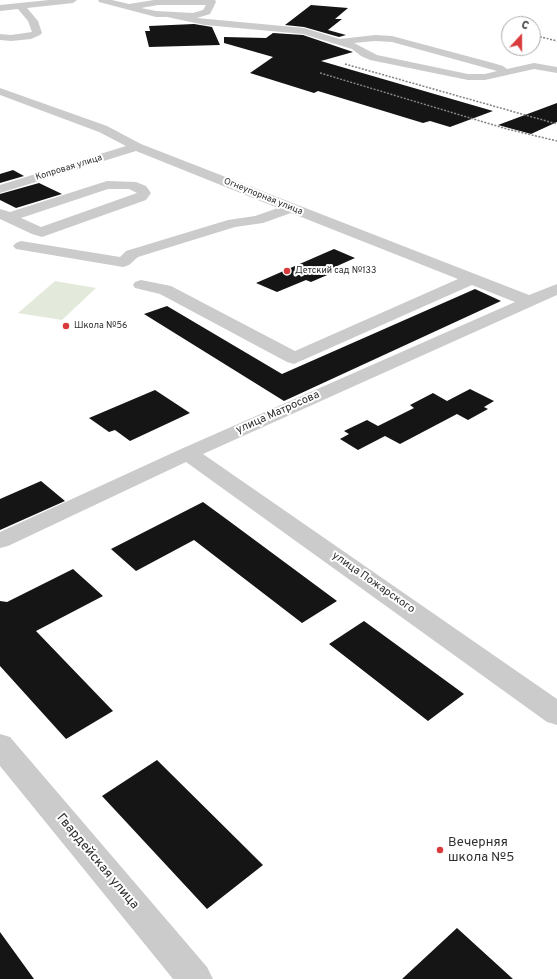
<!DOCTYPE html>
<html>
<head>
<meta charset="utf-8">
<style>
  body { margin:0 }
  #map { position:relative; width:557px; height:979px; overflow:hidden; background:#fff; font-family:Overpass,sans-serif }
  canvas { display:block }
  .north { position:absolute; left:501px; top:16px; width:40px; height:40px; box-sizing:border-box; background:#fff; border:1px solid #ababab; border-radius:50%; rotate:21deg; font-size:11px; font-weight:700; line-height:16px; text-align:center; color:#2e2e2e }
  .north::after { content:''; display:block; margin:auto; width:14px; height:18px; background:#d93b3c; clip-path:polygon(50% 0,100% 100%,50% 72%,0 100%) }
</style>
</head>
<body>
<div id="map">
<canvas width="557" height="979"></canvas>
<div class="north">С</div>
</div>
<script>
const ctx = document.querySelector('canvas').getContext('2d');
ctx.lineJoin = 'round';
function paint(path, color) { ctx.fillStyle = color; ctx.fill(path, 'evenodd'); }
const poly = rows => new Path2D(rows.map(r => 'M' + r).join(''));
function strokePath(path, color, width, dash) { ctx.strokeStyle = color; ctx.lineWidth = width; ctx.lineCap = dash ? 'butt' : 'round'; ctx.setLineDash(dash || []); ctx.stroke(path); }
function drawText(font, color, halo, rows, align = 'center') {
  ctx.font = font + ' Overpass,sans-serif'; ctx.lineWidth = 4; ctx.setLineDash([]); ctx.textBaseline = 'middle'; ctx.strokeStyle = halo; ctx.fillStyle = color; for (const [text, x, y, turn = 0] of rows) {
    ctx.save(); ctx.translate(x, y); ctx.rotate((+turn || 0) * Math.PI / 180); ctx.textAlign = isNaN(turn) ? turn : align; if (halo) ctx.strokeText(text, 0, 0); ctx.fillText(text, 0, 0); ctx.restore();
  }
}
paint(poly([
  [55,281,96,288,62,320,18,313]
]), '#e3eadc');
paint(poly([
  [311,5,348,8,335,19,342,19,328,30,346,35,339,37,304,27,285,25],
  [194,24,212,27,220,45,149,47,145,31,150,31,149,26],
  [273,33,303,35,353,52,321,61,493,111,450,127,430,121,423,123,318,91,314,93,250,73,273,57,224,43,224,37,266,38],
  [557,103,557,122,531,134,498,125],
  [13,170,24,176,0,183,0,174],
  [39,183,62,194,16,208,0,200,0,194],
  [334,249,355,258,326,271,332,273,311,282,306,280,277,292,256,283],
  [475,289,501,301,284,401,144,314,167,306,282,374],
  [470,389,494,401,484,407,488,409,468,420,457,414,400,444,385,436,358,450,340,439,349,434,344,431,367,420,378,426,414,408,410,405,433,393,447,401],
  [155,390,190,413,130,441,115,430,109,432,89,418],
  [41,481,65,501,0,530,0,499],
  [203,502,229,521,337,601,302,623,194,540,136,571,111,549],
  [73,569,103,596,36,631,113,711,66,739,0,666,0,601,7,602],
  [364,621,464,694,428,721,329,644],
  [157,760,263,865,207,909,102,796],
  [457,928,513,979,402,979],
  [0,932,34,979,0,979]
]), '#151515');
paint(poly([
  [49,0,77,0,73,3,27,8,38,21,42,33,40,35,31,39,11,41,0,40,0,34,11,35,32,32,28,21,18,9,0,11,0,5,49,0],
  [98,0,112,0,129,4,154,0,215,0,216,2,210,14,197,18,304,28,340,39,375,35,392,36,493,63,503,66,507,69,534,63,557,67,557,73,534,69,485,80,468,80,370,60,361,56,352,49,303,34,205,25,167,17,156,17,99,2,98,0],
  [158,5,206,5,203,10,193,13,156,11,141,8,158,5],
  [375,41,392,42,497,71,485,74,468,74,377,55,354,43,375,41],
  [0,88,107,126,141,144,529,295,557,284,557,295,203,454,557,699,557,725,547,722,186,462,8,546,0,548,0,532,181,449,515,302,472,285,294,364,287,362,160,294,135,288,133,285,135,282,141,280,171,286,295,351,458,279,291,213,263,223,235,227,138,257,129,265,123,267,16,249,13,246,16,243,21,241,120,257,126,251,228,220,255,216,278,208,136,151,0,193,0,185,126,146,99,132,0,95,0,88],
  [107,181,136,182,146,186,151,193,146,200,42,237,32,234,0,219,0,209,10,212,107,181],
  [108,189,129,189,137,193,41,227,21,218,108,189],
  [0,734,10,737,207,967,213,979,173,979,0,766,0,734]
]), '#cbcbcb');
strokePath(poly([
  [533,35,557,41],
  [345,64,557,124],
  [320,73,507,129,557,141]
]), '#838383', 1.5, [2, 1.5]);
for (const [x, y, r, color] of [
  [287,271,4,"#d93b3c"],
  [66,326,4,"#d93b3c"],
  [440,850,4,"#d93b3c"]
]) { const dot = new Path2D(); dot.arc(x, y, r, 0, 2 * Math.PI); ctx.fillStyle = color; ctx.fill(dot); strokePath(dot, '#fff', 1.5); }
drawText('9px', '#2e2e2e', '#fff', [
  ["Копровая улица",69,168,-17],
  ["Огнеупорная улица",263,197,22]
]);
drawText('9px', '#2e2e2e', '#fff', [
  ["Детский сад №133",295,271],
  ["Школа №56",74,326]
], 'left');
drawText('11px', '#2e2e2e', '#fff', [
  ["улица Матросова",278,413,-24],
  ["улица Пожарского",373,583,35]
]);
drawText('13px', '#2e2e2e', '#fff', [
  ["Вечерняя",448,843],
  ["школа №5",448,858]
], 'left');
drawText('13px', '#2e2e2e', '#fff', [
  ["Гвардейская улица",97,862,50]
]);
</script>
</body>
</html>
